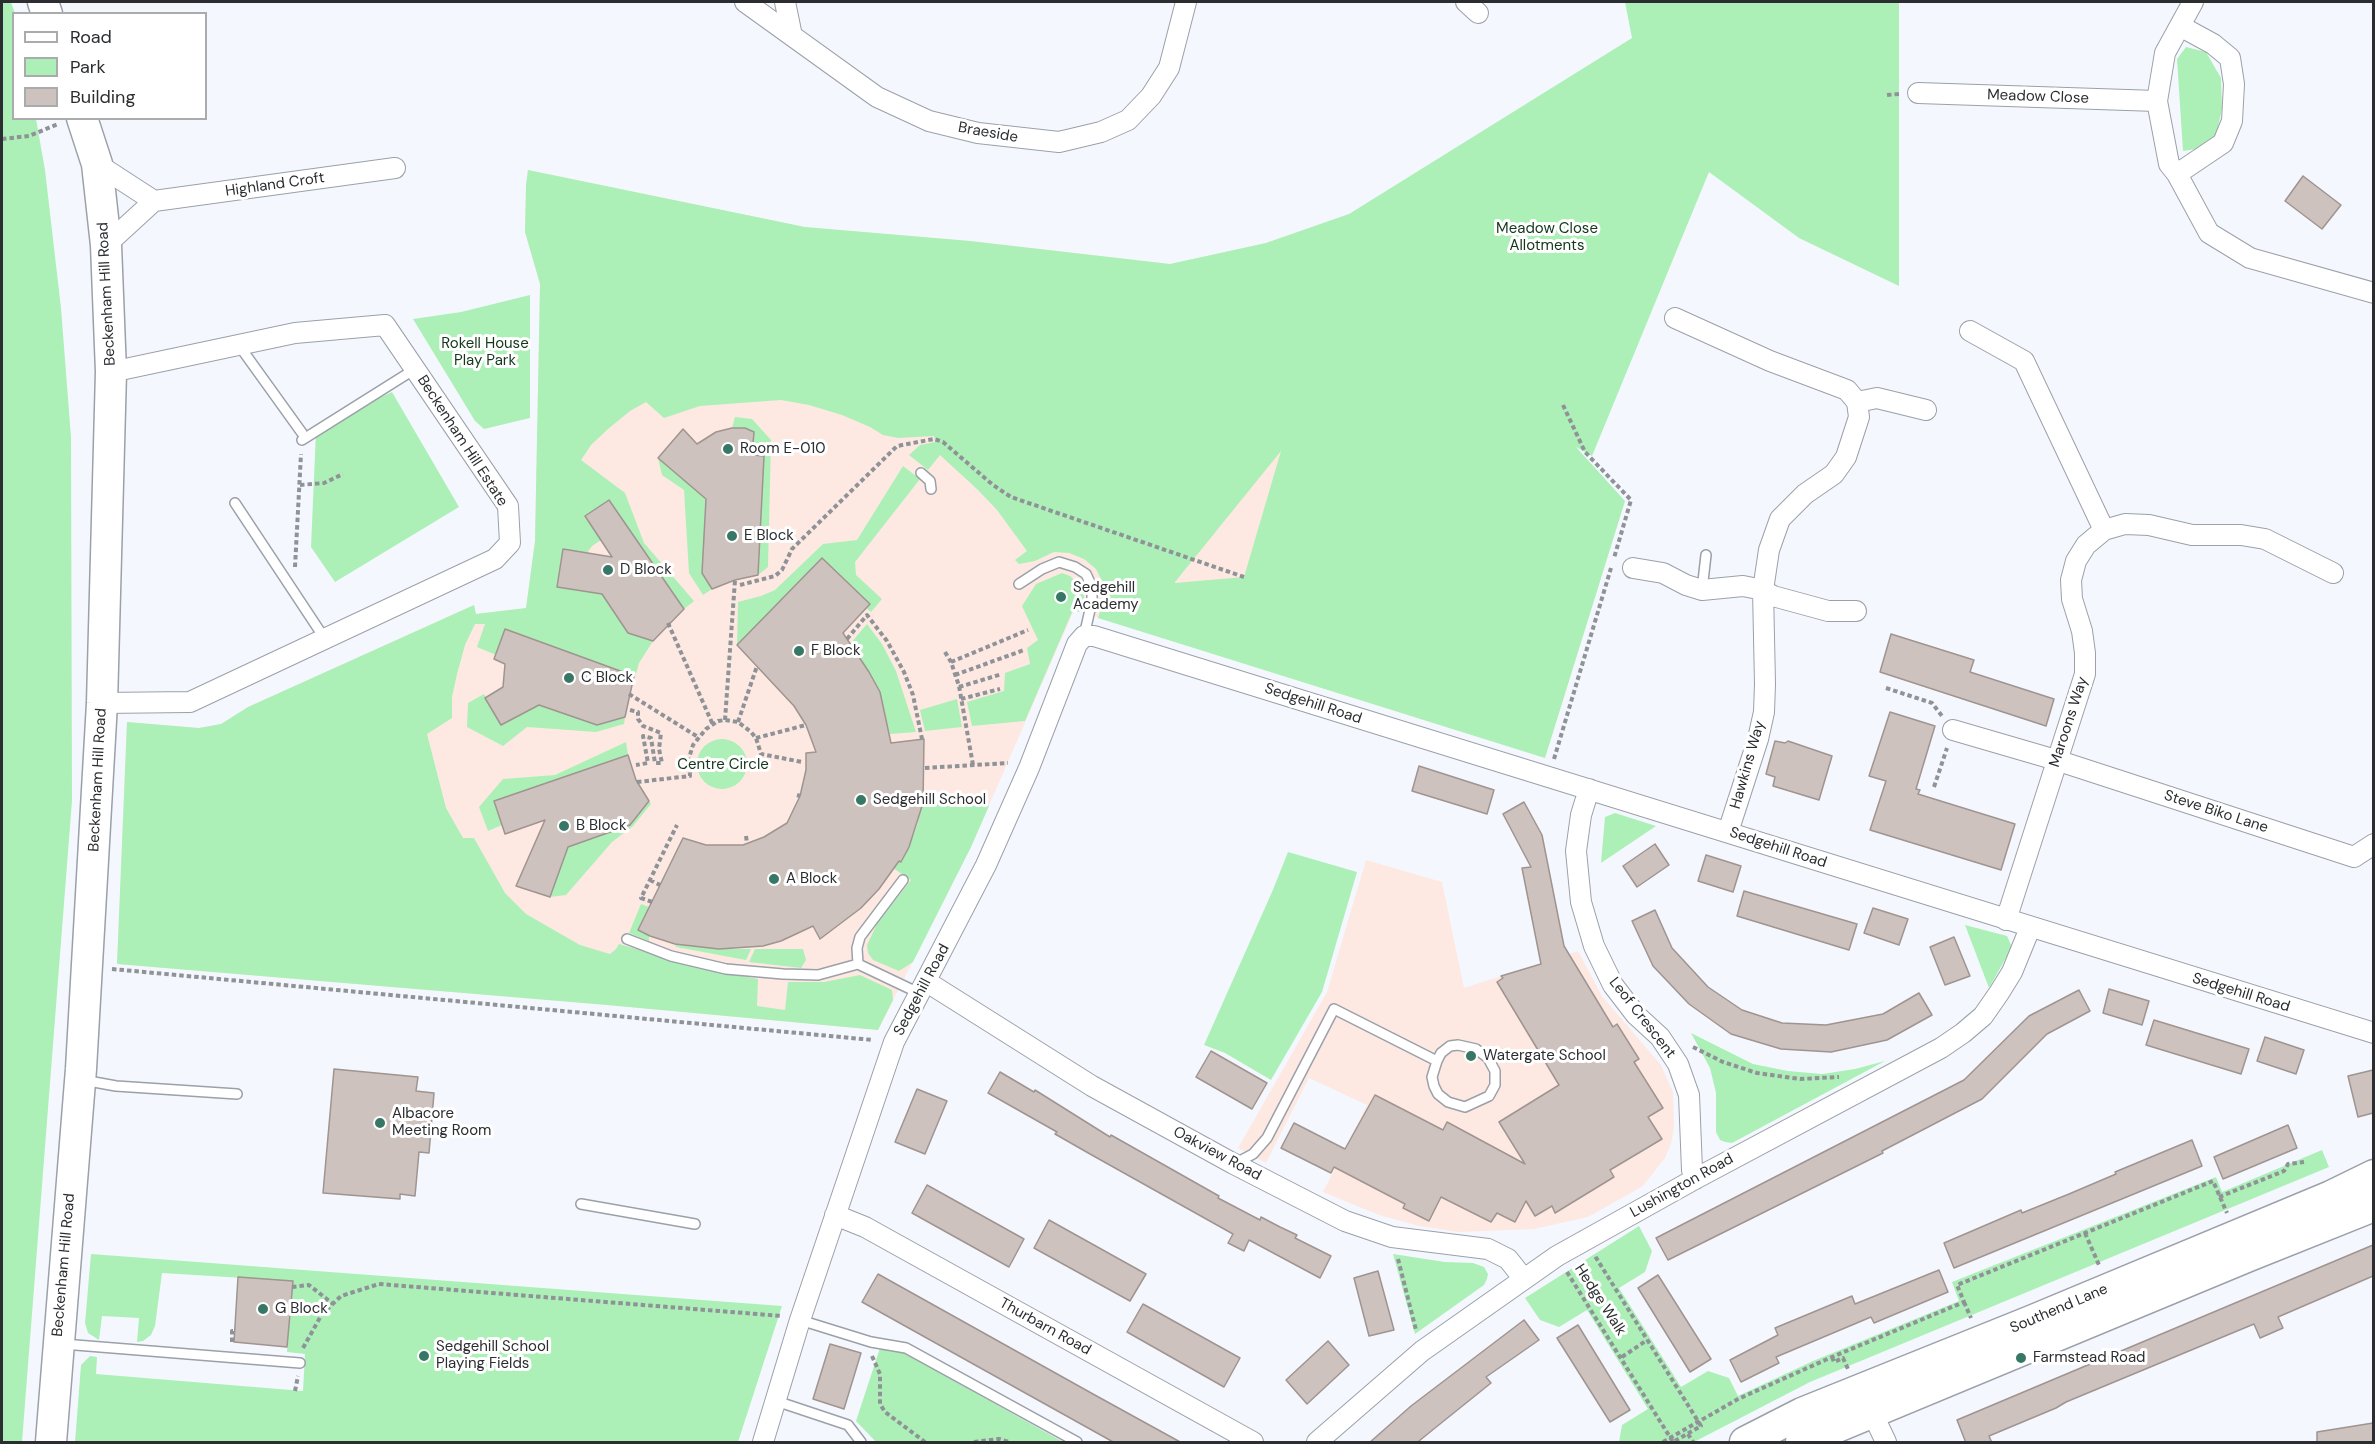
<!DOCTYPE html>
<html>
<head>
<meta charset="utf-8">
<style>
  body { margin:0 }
  #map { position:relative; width:2375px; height:1444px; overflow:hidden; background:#f4f8fe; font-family:"DM Sans",sans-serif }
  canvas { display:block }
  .frame { position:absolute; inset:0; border:3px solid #2b2d30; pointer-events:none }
  .legend { position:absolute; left:12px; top:12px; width:195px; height:108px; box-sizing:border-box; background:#fff; border:2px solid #aaabac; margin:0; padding:8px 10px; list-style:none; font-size:18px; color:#2b2d30 }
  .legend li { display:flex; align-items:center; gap:12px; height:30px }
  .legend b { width:30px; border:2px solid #aaabac }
</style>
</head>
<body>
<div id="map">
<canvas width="2375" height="1444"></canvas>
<div class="frame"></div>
<ul class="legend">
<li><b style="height:8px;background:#fff"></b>Road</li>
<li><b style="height:16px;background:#acf0b7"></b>Park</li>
<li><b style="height:16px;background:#cec2be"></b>Building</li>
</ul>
</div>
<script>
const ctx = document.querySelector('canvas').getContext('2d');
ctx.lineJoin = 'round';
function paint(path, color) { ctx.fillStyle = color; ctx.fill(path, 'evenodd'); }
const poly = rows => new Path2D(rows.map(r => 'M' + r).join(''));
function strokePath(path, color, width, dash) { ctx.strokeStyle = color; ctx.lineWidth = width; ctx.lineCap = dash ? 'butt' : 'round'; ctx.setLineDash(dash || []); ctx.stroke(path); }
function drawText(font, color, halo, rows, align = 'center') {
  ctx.font = font + ' "DM Sans",sans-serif'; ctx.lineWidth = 6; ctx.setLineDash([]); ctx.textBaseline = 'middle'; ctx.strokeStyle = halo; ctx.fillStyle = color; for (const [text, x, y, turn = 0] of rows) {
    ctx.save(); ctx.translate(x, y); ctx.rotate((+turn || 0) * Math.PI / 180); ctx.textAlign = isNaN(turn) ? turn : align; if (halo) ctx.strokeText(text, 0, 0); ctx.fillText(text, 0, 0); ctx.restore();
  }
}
paint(poly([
  [528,170,805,227,970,241,1170,264,1266,243,1349,214,1625,501,1545,758,1074,610,971,847,878,1030,607,1005,117,964,127,722,199,728,221,724,248,707,474,605,476,614,526,608,535,541,540,284,525,232,526,185],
  [1366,860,1442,882,1464,988,1578,951,1602,996,1661,1065,1673,1092,1674,1127,1671,1144,1665,1158,1643,1186,1588,1217,1534,1229,1458,1232,1419,1226,1379,1215,1323,1192,1367,1105,1309,1078,1266,1163,1238,1148,1327,992]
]), '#fde9e2');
paint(poly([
  [2,2,11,2,15,13,14,118,36,119,45,170,61,308,71,437,72,801,22,1442,2,1442],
  [1625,2,1899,2,1899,286,1799,238,1709,172,1592,456,1576,447,1625,501,1545,758,1098,618,1103,602,1103,583,1096,569,1084,559,1069,553,1054,552,1035,561,1019,564,1015,560,1027,551,997,510,978,490,940,455,928,470,909,455,920,445,935,442,934,436,898,438,883,435,870,427,842,415,809,405,781,400,700,406,664,418,646,402,630,411,608,429,591,445,581,460,625,493,644,543,694,601,684,609,609,500,585,516,601,540,592,546,587,553,563,549,557,586,602,594,628,633,653,641,639,663,635,677,505,630,496,655,477,647,485,624,475,624,465,645,457,674,452,697,452,718,427,734,446,808,463,838,474,838,505,893,526,914,580,945,610,954,616,949,619,944,712,970,758,979,757,1006,785,1010,788,982,824,982,860,975,892,990,893,1000,878,1030,607,1005,117,964,127,722,199,728,221,724,248,707,474,605,476,614,526,608,535,541,540,284,525,232,526,185,528,170,805,227,970,241,1170,264,1266,243,1349,214,1632,38],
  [1281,451,1244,577,1175,583,1175,582],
  [2186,47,2206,52,2221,78,2222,109,2215,140,2197,149,2183,151,2177,59],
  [530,295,530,418,484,429,475,421,413,319,461,312],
  [392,392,459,507,335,582,311,547,316,431,343,414],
  [735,417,752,419,771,440,768,567,758,575,764,456,752,455,754,432,745,428,732,428],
  [658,458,706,499,702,573,712,589,703,595,689,573,684,490,662,475],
  [903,466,920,479,855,562,856,575,882,599,871,612,866,608,869,604,822,558,737,645,738,602,761,596,775,590,823,544,857,540],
  [1062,573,1070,576,1080,585,1084,596,1080,612,1073,610,1025,721,972,726,967,702,1004,691,1005,673,1030,664,1027,648,1038,640,1022,606,1036,584],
  [867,624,882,644,896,671,916,732,890,734,880,692,850,644],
  [484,694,501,725,539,705,597,725,625,717,624,724,596,732,527,727,503,746,467,727,468,703],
  [957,699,962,727,925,731,920,710],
  '697 764a25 25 0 1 1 50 0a25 25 0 1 1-50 0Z',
  [626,742,628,755,494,801,502,825,488,831,479,807,503,779,555,775],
  [924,794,989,806,971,847,913,962,899,971,873,960,868,953,867,945,877,924,911,880,893,868,898,860,902,862,909,847,917,826],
  [649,801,651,804,633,826,612,842,566,895,550,897,568,847,630,825],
  [1615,813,1656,826,1601,863,1605,817],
  [1288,852,1357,872,1322,992,1271,1080,1225,1053,1204,1045,1272,892],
  [641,904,649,907,649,941,629,933],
  [1965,925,2007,936,2012,947,1989,988],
  [675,944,719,949,751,949,746,960,676,947],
  [755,949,803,949,806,960,801,968,749,962],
  [1691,1033,1753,1064,1788,1071,1822,1074,1855,1069,1885,1061,1732,1143,1725,1142,1720,1140,1716,1132,1716,1093,1710,1068],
  [2322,1150,2329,1167,1810,1382,1694,1442,1619,1442,1622,1425,1648,1409,1587,1310,1559,1327,1540,1320,1525,1298,1639,1226,1652,1251,1645,1272,1619,1288,1681,1387,1708,1371,1729,1378,1738,1396,1813,1361,1959,1301,1952,1282,2216,1177,2222,1192],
  [91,1254,782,1306,738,1442,75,1442,81,1365,90,1356,97,1357,96,1374,303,1391,305,1354,287,1352,292,1281,162,1273,155,1326,151,1335,143,1341,137,1342,139,1318,102,1316,99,1340,88,1333,85,1323],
  [1393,1254,1445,1262,1473,1263,1484,1267,1488,1274,1487,1279,1484,1285,1415,1334],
  [880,1348,901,1351,1063,1442,876,1442,856,1421]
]), '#acf0b7');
const building = poly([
  [2303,176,2341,205,2322,229,2285,201,2303,176],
  [732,428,745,428,754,432,752,455,764,456,758,575,735,580,712,589,702,573,706,499,658,458,683,429,697,444,716,432,732,428],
  [609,500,684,609,653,641,628,633,602,594,557,587,563,549,612,557,585,516,609,500],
  [822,558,870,604,843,633,869,672,880,692,891,743,924,739,923,803,909,847,901,862,899,861,879,889,861,908,820,939,813,926,781,941,763,946,719,949,675,944,650,936,638,930,683,838,706,845,743,845,764,837,787,823,800,796,806,770,806,753,816,752,806,725,794,706,737,645,822,558],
  [505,629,634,676,625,717,597,725,539,705,501,725,485,698,503,687,505,664,494,659,505,629],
  [1891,634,1974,660,1970,672,2054,699,2046,726,1880,672,1891,634],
  [1890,712,1935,726,1916,789,1920,790,1918,794,2015,824,2001,870,1870,830,1886,781,1869,776,1890,712],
  [1775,741,1785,743,1788,741,1832,756,1819,800,1773,786,1775,777,1766,774,1775,741],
  [628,755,636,780,649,801,630,825,568,847,550,897,516,886,545,820,505,834,494,801,628,755],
  [1419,766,1494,790,1487,814,1412,791,1419,766],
  [1524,802,1542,835,1564,946,1613,1027,1617,1024,1639,1059,1634,1062,1663,1108,1648,1117,1662,1139,1610,1170,1614,1177,1555,1213,1552,1206,1535,1216,1526,1201,1515,1222,1497,1213,1491,1222,1441,1197,1429,1221,1403,1208,1405,1204,1334,1167,1331,1173,1281,1148,1294,1123,1345,1149,1375,1095,1443,1130,1447,1122,1525,1164,1499,1122,1559,1085,1497,982,1503,978,1501,976,1541,964,1522,868,1531,867,1503,814,1524,802],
  [1655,844,1669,865,1637,887,1623,866,1655,844],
  [1706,855,1741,866,1733,892,1698,881,1706,855],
  [1744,891,1857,924,1849,950,1737,916,1744,891],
  [1873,908,1908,919,1899,945,1864,933,1873,908],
  [1655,910,1672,948,1708,987,1742,1010,1782,1023,1826,1025,1883,1014,1919,993,1932,1015,1887,1040,1831,1052,1781,1049,1731,1034,1689,1004,1653,966,1632,921,1655,910],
  [1954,937,1970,976,1945,985,1930,947,1954,937],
  [2109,989,2149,1001,2142,1025,2103,1013,2109,989],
  [2079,990,2090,1011,2047,1034,1982,1099,1882,1151,1883,1153,1668,1260,1656,1238,1964,1080,2029,1016,2079,990],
  [2154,1020,2249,1049,2241,1074,2146,1045,2154,1020],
  [2265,1037,2304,1050,2296,1074,2257,1061,2265,1037],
  [1211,1051,1267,1083,1252,1109,1196,1077,1211,1051],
  [334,1069,418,1077,416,1091,434,1093,429,1153,419,1152,415,1196,400,1194,400,1199,323,1193,334,1069],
  [2373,1070,2373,1113,2358,1117,2348,1076,2373,1070],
  [1000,1072,1034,1092,1035,1090,1110,1137,1111,1135,1219,1196,1218,1198,1260,1220,1261,1217,1280,1227,1297,1235,1295,1238,1331,1256,1320,1278,1249,1240,1244,1251,1228,1243,1233,1234,1090,1154,1055,1134,1057,1132,988,1093,1000,1072],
  [917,1089,947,1101,925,1154,895,1142,917,1089],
  [2288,1125,2297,1148,2223,1179,2214,1157,2288,1125],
  [2192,1140,2202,1166,1954,1268,1944,1243,2021,1210,2022,1213,2069,1194,2116,1174,2115,1172,2192,1140],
  [927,1185,1024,1239,1009,1267,912,1213,927,1185],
  [1049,1220,1146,1274,1130,1301,1034,1248,1049,1220],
  [2373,1245,2373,1276,2278,1317,2283,1328,2260,1338,2254,1324,2066,1402,2056,1408,1989,1436,1992,1443,1966,1443,1957,1420,2373,1245],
  [1939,1270,1948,1292,1874,1323,1871,1317,1776,1357,1779,1363,1741,1382,1730,1360,1778,1335,1775,1328,1852,1296,1855,1304,1939,1270],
  [1378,1271,1394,1330,1369,1336,1354,1278,1378,1271],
  [878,1274,1093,1394,1182,1443,1115,1443,862,1302,878,1274],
  [1658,1275,1711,1359,1690,1372,1638,1288,1658,1275],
  [238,1277,293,1281,287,1347,234,1342,238,1277],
  [1143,1304,1240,1358,1224,1387,1127,1332,1143,1304],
  [1524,1320,1539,1340,1486,1377,1491,1383,1435,1428,1419,1441,1421,1443,1369,1443,1411,1406,1524,1320],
  [1578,1325,1630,1410,1610,1422,1557,1338,1578,1325],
  [1328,1341,1349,1365,1307,1404,1286,1380,1328,1341],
  [830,1344,861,1353,844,1409,813,1399,830,1344],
  [2373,1423,2373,1443,2317,1443,2317,1432,2373,1423]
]);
paint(building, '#cec2be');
strokePath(building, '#9f9490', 1.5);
const lane = poly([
  [238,344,302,433],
  [302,440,415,369],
  [921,473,930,481,931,489],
  [235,503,325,639],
  [1019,584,1042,569,1059,562,1075,567,1086,574,1092,587,1092,601,1084,636],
  [1702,590,1706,555],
  [627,939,671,956,726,969,783,974,818,975,858,964,857,948,860,937,903,880],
  [858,964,921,994],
  [83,1080,116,1086,237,1094],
  [1234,1164,1253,1154,1267,1138,1334,1009,1437,1061,1432,1077,1434,1086,1438,1094,1448,1102,1465,1107,1489,1096,1495,1085,1495,1071,1488,1058,1476,1049,1458,1045,1450,1046,1441,1053,1437,1061],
  [581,1204,695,1224],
  [800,1320,871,1342,906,1348,1077,1442],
  [63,1344,300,1363],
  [776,1401,848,1425,861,1442]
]);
const street = poly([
  [745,2,877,97,929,121,978,133,1059,142,1101,132,1128,120,1151,96,1169,68,1186,2],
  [785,2,792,36],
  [1466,2,1478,13],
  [2193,2,2165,53,2157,101,2169,164,2177,174,2209,233,2250,258,2374,293],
  [1918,93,2157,101],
  [97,164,154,201],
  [2177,174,2223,143,2232,121,2234,84,2230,58,2213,44,2180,26],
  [106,245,154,201,395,168],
  [1675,318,1770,361,1847,390,1857,402,1877,398,1926,410],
  [1970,331,2024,361,2104,530],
  [1633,568,1663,573,1686,585,1702,590,1743,586,1763,590,1773,596,1828,611,1856,611],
  [102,703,190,702,495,559,510,543,508,506,385,325,295,333,111,372],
  [1953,730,2056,760,2354,857,2374,844],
  [1589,789,1581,815,1576,851,1581,902,1594,946,1613,985,1636,1015,1660,1037,1678,1064,1689,1095,1692,1170,1695,1179],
  [1728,832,1758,739,1764,712,1765,684,1763,590,1769,550,1780,519,1805,494,1834,474,1846,457,1859,417,1857,402],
  [2006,920,2085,674,2085,653,2082,631,2072,599,2071,580,2076,561,2086,545,2104,530,2125,524,2149,525,2192,535,2241,535,2265,539,2333,573],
  [927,982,1092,1086,1234,1164,1345,1221,1392,1237,1488,1249,1508,1259,1523,1278],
  [835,1215,865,1227,1253,1442],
  [1867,1402,1886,1442],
  [763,1442,800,1320,894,1042,986,865,1029,768,1077,644,1084,636,1094,636,2374,1033],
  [1317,1442,1422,1351,1557,1256,1695,1179,1941,1048,1963,1033,1983,1016,1999,993,2012,972,2030,928]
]);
const primary = poly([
  [43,2,47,14],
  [51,1442,81,1069,102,703,111,372,106,245,97,164,82,118],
  [1745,1442,1802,1413,2031,1321,2331,1196,2374,1175],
  [1801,1442,2249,1256,2374,1206]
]);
strokePath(lane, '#9ba0a9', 12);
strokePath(street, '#9ba0a9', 22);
strokePath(primary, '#9ba0a9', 33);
strokePath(poly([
  [1887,95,1899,94],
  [2,139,29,136,58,124],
  [1563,405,1585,452,1631,500,1614,558],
  [300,485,324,483,343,474],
  [295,567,301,454],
  [740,585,775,576,782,570,792,549,897,446,934,439,943,442,993,485,1011,497,1244,577],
  [668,623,713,725],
  [847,639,867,615,887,641,904,672,913,695,922,739],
  [945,652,951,662,959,686,973,765],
  [951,662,1028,630],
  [955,675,1024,650],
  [959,687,1002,674],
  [1886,688,1932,703,1942,716],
  [629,694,698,737],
  [961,699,1000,689],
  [630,710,638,712,638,719,643,726,661,733,659,749,662,763,655,763,651,738,643,736,648,763,636,765],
  [725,720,735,580],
  [738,722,757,666],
  [756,738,806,725],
  [1554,759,1611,568],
  [925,768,1008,763],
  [637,782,690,776,689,758,693,745,706,729,718,721,725,720,738,722,751,732,756,738,761,754,802,762],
  [1934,787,1947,748],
  [797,795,800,796],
  [746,836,747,843],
  [650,880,660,885],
  [652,902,641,898,677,825],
  [112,969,873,1040],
  [1693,1047,1723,1062,1757,1073,1800,1079,1839,1077],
  [2219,1197,2284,1171,2288,1164,2304,1162],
  [2085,1233,2099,1265],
  [1398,1259,1416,1330],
  [1567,1272,1673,1442,1701,1426,1595,1256],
  [292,1287,309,1285,333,1304],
  [1964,1302,1971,1318],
  [232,1342,232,1331,235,1331],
  [303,1348,322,1314,341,1296,379,1284,782,1316],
  [872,1356,880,1374,880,1404,885,1412,925,1442],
  [1622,1357,1647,1340],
  [1832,1357,1834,1362,1843,1358,1848,1369],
  [295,1391,298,1376],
  [1688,1434,1693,1442],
  [974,1442,999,1439,1009,1442],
  [1663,1442,1738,1399,1832,1357,1964,1302,1957,1285,2213,1181,2227,1213]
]), '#8f9297', 4, [4.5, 3]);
strokePath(lane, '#fff', 9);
strokePath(street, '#fff', 20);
strokePath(primary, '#fff', 30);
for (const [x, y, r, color] of [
  [728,449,6,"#387765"],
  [732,536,6,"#387765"],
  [608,570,6,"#387765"],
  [1061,597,6,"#387765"],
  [799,651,6,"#387765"],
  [569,678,6,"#387765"],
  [861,800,6,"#387765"],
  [564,826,6,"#387765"],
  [774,879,6,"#387765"],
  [1471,1056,6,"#387765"],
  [380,1123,6,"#387765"],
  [263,1309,6,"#387765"],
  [424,1356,6,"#387765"],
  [2021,1358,6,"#387765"]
]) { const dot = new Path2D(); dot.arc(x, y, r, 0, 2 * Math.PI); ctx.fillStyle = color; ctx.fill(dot); strokePath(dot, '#fff', 2); }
drawText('15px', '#2b2d30', '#fff', [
  ["Meadow Close",2038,97,2],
  ["Braeside",988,133,10],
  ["Highland Croft",275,185,-8],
  ["Beckenham Hill Road",107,294,-93],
  ["Beckenham Hill Estate",462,441,57],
  ["Sedgehill Road",1313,704,18],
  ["Maroons Way",2069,722,-72],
  ["Hawkins Way",1748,765,-74],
  ["Beckenham Hill Road",98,780,-87],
  ["Steve Biko Lane",2216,812,18],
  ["Sedgehill Road",1778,848,18],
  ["Sedgehill Road",922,990,-62],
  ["Sedgehill Road",2241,993,17],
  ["Leof Crescent",1642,1018,52],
  ["Oakview Road",1217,1154,28],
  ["Lushington Road",1682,1186,-29],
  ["Beckenham Hill Road",64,1265,-85],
  ["Hedge Walk",1600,1300,57],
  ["Southend Lane",2059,1309,-23],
  ["Thurbarn Road",1045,1327,29]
]);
drawText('15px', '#14371c', '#fff', [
  ["Meadow Close",1547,229],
  ["Allotments",1547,246],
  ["Rokell House",485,344],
  ["Play Park",485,361],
  ["Centre Circle",723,765]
]);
drawText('15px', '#2b2d30', '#fff', [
  ["Room E-010",740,449],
  ["E Block",744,536],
  ["D Block",620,570],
  ["Sedgehill",1073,588],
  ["Academy",1073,605],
  ["F Block",811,651],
  ["C Block",581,678],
  ["Sedgehill School",873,800],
  ["B Block",576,826],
  ["A Block",786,879],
  ["Watergate School",1483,1056],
  ["Albacore",392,1114],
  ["Meeting Room",392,1131],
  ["G Block",275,1309],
  ["Sedgehill School",436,1347],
  ["Playing Fields",436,1364],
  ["Farmstead Road",2033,1358]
], 'left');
</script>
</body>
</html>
